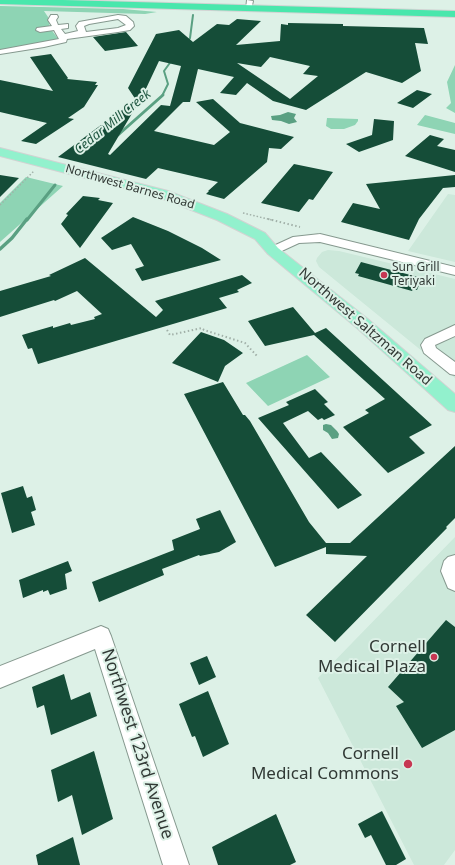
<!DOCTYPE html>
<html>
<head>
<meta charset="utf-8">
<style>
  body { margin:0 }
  canvas { display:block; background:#ddf1e7 }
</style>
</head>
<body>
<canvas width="455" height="865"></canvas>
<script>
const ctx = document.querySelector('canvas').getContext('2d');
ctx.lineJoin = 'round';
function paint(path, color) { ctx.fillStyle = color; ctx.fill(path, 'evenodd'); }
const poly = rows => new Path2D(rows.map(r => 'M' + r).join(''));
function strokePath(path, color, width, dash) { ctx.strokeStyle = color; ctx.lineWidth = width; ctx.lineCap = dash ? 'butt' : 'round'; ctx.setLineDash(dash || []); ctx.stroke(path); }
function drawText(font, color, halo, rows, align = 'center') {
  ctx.font = font + ' "Noto Sans",sans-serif'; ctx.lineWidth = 4; ctx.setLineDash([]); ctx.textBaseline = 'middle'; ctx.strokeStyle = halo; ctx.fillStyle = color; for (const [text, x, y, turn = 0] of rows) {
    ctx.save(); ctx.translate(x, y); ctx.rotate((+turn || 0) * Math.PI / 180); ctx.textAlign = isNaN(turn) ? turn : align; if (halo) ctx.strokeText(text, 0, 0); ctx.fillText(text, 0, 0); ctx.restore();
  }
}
paint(poly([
  [448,194,455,195,455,262,408,251],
  [328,250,339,251,455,279,455,378,319,267,316,261,317,258,322,252],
  [455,537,455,850,444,865,414,865,318,678]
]), '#cce8da');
paint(poly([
  [0,6,123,9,157,12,145,14,44,11,48,17,50,28,59,40,0,50],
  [455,65,455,113,446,108,451,103,447,82],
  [425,115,455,123,455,134,417,125],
  [327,118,358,119,358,121,355,125,344,129,331,129,326,126],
  [26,177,63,186,0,242,0,203],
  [307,355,330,377,268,406,246,383]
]), '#8ed4b4');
paint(poly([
  [288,112,296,114,294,118,297,122,289,124,281,121,272,120,271,116,280,115],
  [326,424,331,425,337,431,339,434,338,438,332,439,328,433,323,430,323,425]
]), '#5aa082');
strokePath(poly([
  [187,43,190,38,193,15],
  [162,96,168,84,164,71,172,60]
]), '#5aa082', 2);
strokePath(poly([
  [118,135,163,95],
  [27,220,55,185]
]), '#5aa082', 3);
strokePath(poly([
  [0,249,12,238,27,219]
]), '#5aa082', 3.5);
paint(poly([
  [237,19,261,21,236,45,280,41,281,24,288,25,288,23,343,24,343,26,424,28,428,44,415,43,421,71,402,83,366,72,306,110,273,101,247,83,236,95,220,93,234,77,198,69,190,102,183,102,154,131,214,145,230,132,196,102,213,99,240,123,294,137,281,149,269,148,267,162,224,199,206,194,209,191,208,191,218,182,158,168,146,179,58,157,101,125,104,126,107,121,136,100,128,88,156,34,179,30,193,42,217,24,229,25],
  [270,57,310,66,303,74,318,76,290,99,237,63,261,67],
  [159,61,181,66,170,106,161,105,110,155,108,154,143,95],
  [126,32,138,46,105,51,93,37],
  [51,54,68,78,67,79,97,82,95,85,98,85,84,107,68,118,74,119,36,144,21,141,47,123,0,112,0,80,53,91,30,57],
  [417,90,432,94,413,108,397,103],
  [374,119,394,121,393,140,359,152,346,144,372,135],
  [430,135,444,139,437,146,455,150,455,172,405,156],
  [294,164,333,172,313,200,309,199,299,212,261,203],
  [0,175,19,178,0,197],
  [455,175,455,187,443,188,419,219,409,240,341,222,353,203,380,209,366,184],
  [83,196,100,198,98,200,113,203,80,248,61,224,68,215,66,214],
  [133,217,168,231,202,248,221,260,142,281,135,269,144,266,131,244,112,250,101,238],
  [85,258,156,317,163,310,155,301,242,275,252,283,237,290,239,292,219,298,227,308,38,364,32,348,28,349,22,335,53,326,53,328,70,323,71,325,95,319,94,317,102,314,77,291,55,301,54,300,0,317,0,291,51,276,49,275],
  [361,262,376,266,422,278,417,290,413,289,412,291,358,276,359,274,355,273],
  [293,307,315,333,326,328,432,425,409,437,425,453,388,473,343,427,369,413,365,410,385,399,314,335,265,346,248,321],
  [201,332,224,340,243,353,225,366,218,382,172,363],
  [223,382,243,415,245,415,250,421,309,522,326,543,350,543,455,446,455,518,446,527,447,528,335,642,306,615,367,556,326,554,326,547,275,567,184,394],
  [315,389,328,402,324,404,335,415,324,420,322,418,318,420,308,411,283,423,309,458,321,452,362,495,338,509,258,418,289,405,286,402],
  [23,486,27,498,32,496,36,510,31,512,35,525,12,533,1,493],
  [220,510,236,542,219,552,200,556,199,555,162,569,164,575,99,602,92,582,174,550,172,540,200,529,196,519],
  [68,561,72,571,65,574,67,589,50,595,48,590,43,592,43,590,23,598,19,580],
  [446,620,455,627,455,730,422,748,396,706,404,702,388,687],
  [207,656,216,677,199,685,190,663],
  [64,674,71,700,90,692,97,716,51,735,44,705,37,708,32,687],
  [208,691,229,744,203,757,195,736,192,737,179,704],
  [94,751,113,819,82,835,72,795,58,802,51,770],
  [382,811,406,859,396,865,386,865,371,835,365,838,358,824],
  [276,814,296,862,290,865,218,865,212,847],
  [73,837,80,865,38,865,36,855]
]), '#154d38');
const minor = poly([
  [247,0,253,1,251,10,246,9,247,0],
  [51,15,57,15,58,17,56,20,58,25,68,24,68,28,61,29,65,34,78,31,76,26,79,22,118,15,126,16,133,22,134,26,130,30,118,32,67,39,66,42,44,47,0,54,0,50,59,39,54,30,40,32,36,30,37,28,52,26,48,20,51,15],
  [118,19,126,25,118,28,86,32,84,26,89,24,118,19],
  [320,234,455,267,455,275,320,242,299,243,273,255,269,254,267,251,269,248,293,237,320,234],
  [455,325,455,336,435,345,436,348,455,362,455,375,450,374,424,353,421,345,425,339,455,325],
  [455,555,455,591,448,588,441,571,444,561,448,557,455,555],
  [101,626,108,629,111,636,189,865,163,865,95,649,0,688,0,666,101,626]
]);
const major = poly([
  [0,148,168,191,227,214,265,233,278,248,369,320,455,394,455,412,448,410,357,328,268,254,255,239,217,220,158,197,0,156,0,148]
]);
const highway = poly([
  [0,0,63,0,455,11,455,17,0,4,0,0]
]);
strokePath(minor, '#86998f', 2);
strokePath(major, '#d2d3d3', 2);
strokePath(highway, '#d2d3d3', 2);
strokePath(poly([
  [0,205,34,171],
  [243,213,272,220]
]), '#a1b0a8', 1.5, [1.5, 2]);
strokePath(poly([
  [268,219,300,227],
  [167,330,170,335,202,328,204,330,245,343,257,356]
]), '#a1b0a8', 2, [1.5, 2.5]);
paint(minor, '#fff');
paint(major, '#92f1cd');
paint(highway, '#49e7ac');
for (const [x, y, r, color] of [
  [384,275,4,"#c73753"],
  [434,657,4,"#c73753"],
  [408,764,5,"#c73753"]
]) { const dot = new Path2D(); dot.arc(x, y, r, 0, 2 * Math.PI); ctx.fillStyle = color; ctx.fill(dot); strokePath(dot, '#ddf1e7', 1.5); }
drawText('12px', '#313935', '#ddf1e7', [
  ["Northwest Barnes Road",130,187,16]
]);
drawText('12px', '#313935', '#ddf1e7', [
  ["Sun Grill",392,268],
  ["Teriyaki",392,282]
], 'left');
drawText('italic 13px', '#235a44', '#ddf1e7', [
  ["Cedar Mill Creek",113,122,-39]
]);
drawText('14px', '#313935', '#ddf1e7', [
  ["Northwest Saltzman Road",365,327,41]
]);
drawText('17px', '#313935', '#ddf1e7', [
  ["Cornell",426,647],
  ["Medical Plaza",426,667],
  ["Cornell",399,754],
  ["Medical Commons",399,774]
], 'right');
drawText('17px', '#313935', '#ddf1e7', [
  ["Northwest 123rd Avenue",137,744,72]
]);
</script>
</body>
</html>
